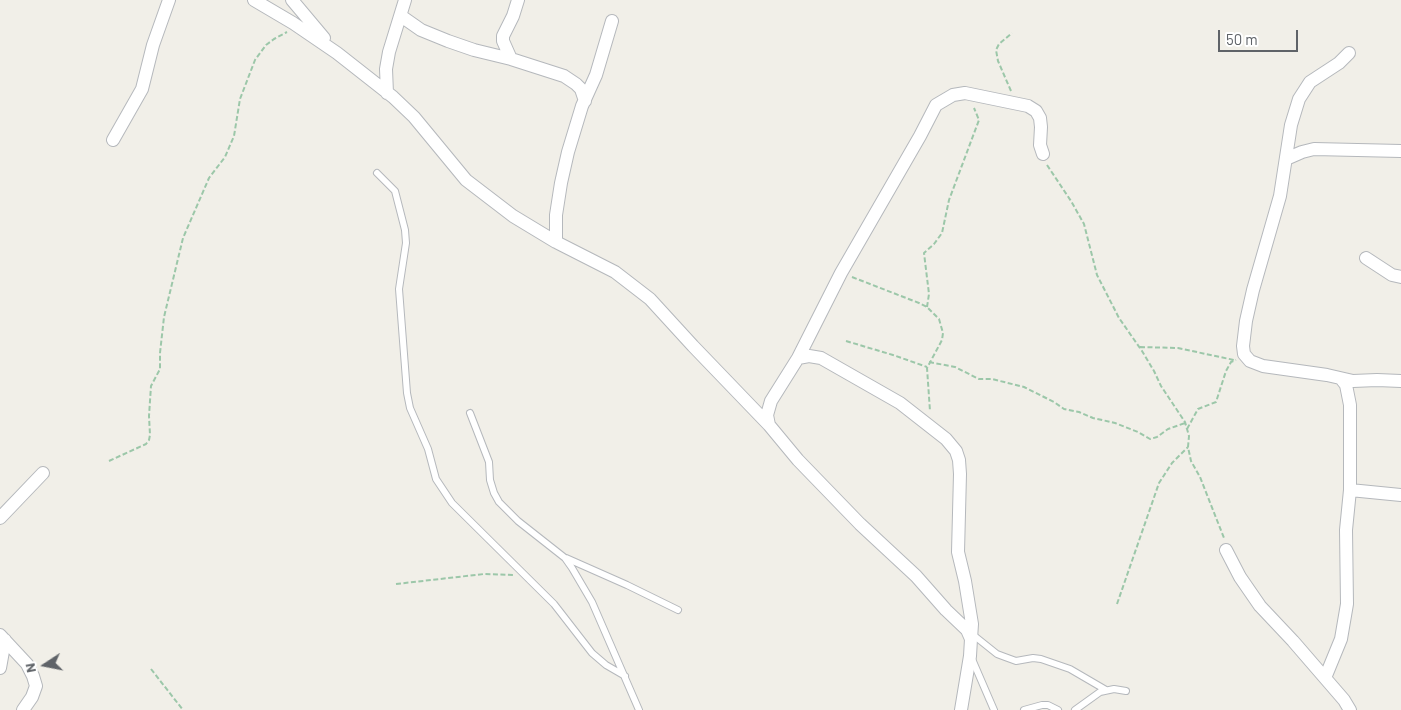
<!DOCTYPE html>
<html>
<head>
<meta charset="utf-8">
<style>
  body { margin:0 }
  #map { position:relative; width:1401px; height:710px; overflow:hidden; background:#f1efe8; font-family:Barlow,sans-serif }
  canvas { display:block }
  .north { position:absolute; left:20px; top:640px; width:50px; height:50px; -webkit-text-stroke:4px #fff; paint-order:stroke; rotate:259deg; font-size:14px; font-weight:700; line-height:20px; text-align:center; color:#5f6368 }
  .north::after { content:''; display:block; margin:auto; width:18px; height:22px; background:#5f6368; clip-path:polygon(50% 0,100% 100%,50% 72%,0 100%) }
  .scale { position:absolute; left:1218px; top:30px; width:80px; height:22px; box-sizing:border-box; border:2px solid #5f6368; border-top:0; padding-left:6px; font-size:15px; line-height:18px; white-space:nowrap; color:#5f6368; -webkit-text-stroke:4px #fff; paint-order:stroke }
</style>
</head>
<body>
<div id="map">
<canvas width="1401" height="710"></canvas>
<div class="north">N</div>
<div class="scale">50 m</div>
</div>
<script>
const ctx = document.querySelector('canvas').getContext('2d');
ctx.lineJoin = 'round';
const poly = rows => new Path2D(rows.map(r => 'M' + r).join(''));
function strokePath(path, color, width, dash) { ctx.strokeStyle = color; ctx.lineWidth = width; ctx.lineCap = dash ? 'butt' : 'round'; ctx.setLineDash(dash || []); ctx.stroke(path); }
const lane = poly([
  [377,173,395,191,405,230,406,243,399,289,407,393,410,408,428,449,436,479,452,503,554,604,592,653,606,665,625,676],
  [470,413,489,462,490,480,494,493,499,502,518,521,565,558,572,568,592,602,639,710],
  [566,558,627,585,678,610],
  [972,634,997,654,1005,657,1016,661,1033,658,1041,659,1070,669,1106,690],
  [972,659,994,710],
  [1024,710,1042,705,1048,705,1058,710],
  [1075,710,1100,692,1114,689,1126,691]
]);
const street = poly([
  [254,0,293,23,337,53,393,97,414,117,466,180,513,216,556,242,615,272,650,299,693,346,769,425,798,460,860,524,916,576,946,610,967,630,971,639,970,656,961,710],
  [292,0,324,38],
  [401,16,421,30,448,41,474,50,511,59,564,76,576,84,581,89,585,101],
  [1349,53,1339,63,1310,82,1299,99,1291,125,1280,196,1253,290,1246,321,1243,346,1244,354,1250,361,1263,366,1327,375,1353,381,1377,380,1401,381],
  [511,59,503,41,503,36,513,16,518,0],
  [387,93,386,69,389,52,405,0],
  [113,140,142,89,153,45,169,0],
  [1286,159,1302,152,1314,149,1401,151],
  [556,242,556,215,561,183,568,152,582,106,596,75,612,21],
  [1366,258,1392,275,1401,277],
  [798,358,809,356,821,358,900,403,946,439,956,451,959,460,960,474,958,552,965,581,972,624,971,639],
  [769,425,767,415,771,401,798,358,841,273,920,136,936,105,953,95,965,93,1028,106,1036,111,1040,118,1041,127,1040,145,1043,154],
  [1350,490,1401,495],
  [0,518,43,473],
  [1226,550,1240,577,1260,606,1293,641,1344,700,1350,710],
  [0,635,27,664,33,676,36,686,32,697,23,710],
  [0,668,5,640],
  [1325,678,1341,639,1347,604,1346,530,1350,490,1350,405,1346,385,1342,380]
]);
strokePath(lane, '#b5b8bc', 8);
strokePath(street, '#b5b8bc', 14);
strokePath(poly([
  [1011,91,998,61,996,50,999,44,1012,33],
  [1047,165,1071,201,1084,224,1097,275,1119,318,1142,351,1154,371,1161,386,1185,422,1189,436,1188,447,1191,461,1200,477,1224,538],
  [852,277,919,303,927,307,939,319,943,333,942,340,927,368,930,411],
  [927,307,929,294,924,253,934,244,942,233,949,200,979,120,974,108],
  [846,341,893,355,927,367],
  [1140,347,1178,348,1234,360],
  [929,362,955,367,979,379,992,379,1024,387,1054,402,1064,409,1079,412,1093,418,1115,423,1138,432,1150,439,1157,437,1168,429,1185,423],
  [1187,429,1198,409,1216,402,1226,371,1231,362,1236,360],
  [109,461,146,444,149,440,150,435,149,416,151,386,160,369,160,353,164,317,183,238,209,178,225,157,234,136,240,99,255,60,266,45,274,39,287,32],
  [396,584,484,574,513,575],
  [1117,604,1159,483,1172,463,1188,447],
  [151,669,183,710]
]), '#9cc7a9', 2, [5, 2.5]);
strokePath(lane, '#fff', 6);
strokePath(street, '#fff', 12);
</script>
</body>
</html>
